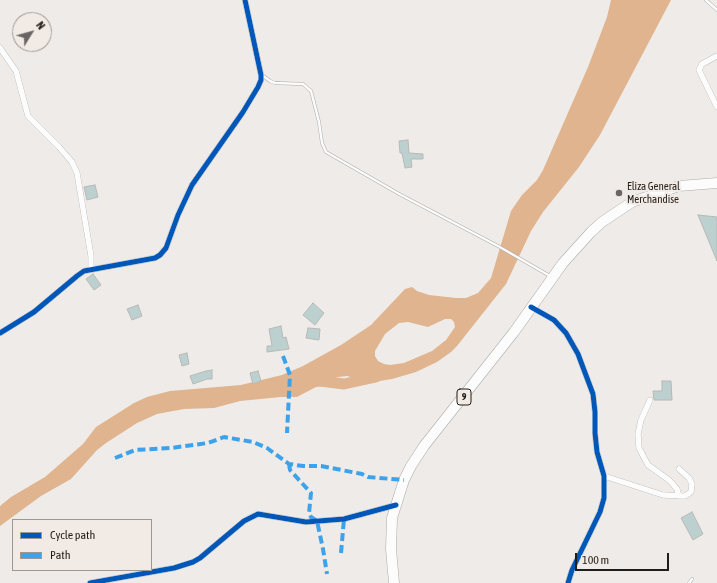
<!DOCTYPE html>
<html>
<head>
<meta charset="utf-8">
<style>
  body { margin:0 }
  #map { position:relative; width:717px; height:583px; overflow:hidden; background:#eeebe8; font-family:"Asap Condensed",sans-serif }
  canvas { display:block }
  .legend { position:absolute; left:12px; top:519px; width:140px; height:52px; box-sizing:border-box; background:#f2eae4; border:1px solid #9e9894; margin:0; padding:5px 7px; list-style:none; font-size:12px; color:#201d1b }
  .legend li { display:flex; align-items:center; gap:8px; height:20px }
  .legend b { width:20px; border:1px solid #9e9894 }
  .north { position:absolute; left:12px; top:12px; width:40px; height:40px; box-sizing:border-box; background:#f2eae4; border:1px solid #9e9894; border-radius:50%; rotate:53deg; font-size:11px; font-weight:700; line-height:16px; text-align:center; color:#201d1b }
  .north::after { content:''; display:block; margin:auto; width:14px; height:18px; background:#686563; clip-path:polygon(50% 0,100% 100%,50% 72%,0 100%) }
  .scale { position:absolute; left:575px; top:553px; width:94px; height:18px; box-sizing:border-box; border:2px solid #201d1b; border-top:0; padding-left:5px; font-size:12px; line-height:14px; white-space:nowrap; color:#201d1b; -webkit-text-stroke:3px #f2eae4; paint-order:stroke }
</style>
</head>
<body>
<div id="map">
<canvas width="717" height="583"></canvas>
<ul class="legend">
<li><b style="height:5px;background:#0057b8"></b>Cycle path</li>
<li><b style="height:5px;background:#3da2ea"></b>Path</li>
</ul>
<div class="north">N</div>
<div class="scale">100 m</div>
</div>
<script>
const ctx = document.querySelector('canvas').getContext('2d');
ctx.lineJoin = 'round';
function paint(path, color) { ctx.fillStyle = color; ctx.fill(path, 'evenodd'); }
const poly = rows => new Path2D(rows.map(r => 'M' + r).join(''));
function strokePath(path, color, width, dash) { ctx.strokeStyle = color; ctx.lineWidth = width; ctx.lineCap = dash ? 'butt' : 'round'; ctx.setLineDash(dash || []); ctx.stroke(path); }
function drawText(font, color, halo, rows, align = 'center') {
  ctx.font = font + ' "Asap Condensed",sans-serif'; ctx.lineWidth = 4; ctx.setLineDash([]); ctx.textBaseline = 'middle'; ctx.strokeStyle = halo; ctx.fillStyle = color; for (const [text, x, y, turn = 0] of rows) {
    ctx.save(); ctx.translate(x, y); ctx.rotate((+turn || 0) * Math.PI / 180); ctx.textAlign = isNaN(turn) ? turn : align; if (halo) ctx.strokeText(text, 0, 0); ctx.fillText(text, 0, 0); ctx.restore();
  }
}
paint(poly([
  [611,0,671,0,600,135,579,167,543,212,531,231,506,284,457,346,451,352,437,362,416,372,392,379,373,382,364,381,347,376,338,377,331,379,297,397,281,397,240,401,214,408,184,409,157,414,137,423,106,443,97,450,71,479,41,496,0,526,0,506,11,497,45,477,83,444,96,427,134,403,147,397,170,391,241,385,282,375,303,366,341,345,371,325,405,289,412,287,417,291,429,295,456,298,466,298,478,293,491,278,511,211,522,195,537,180,543,170,588,67,607,17],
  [445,319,451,319,454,322,455,327,446,340,432,351,404,363,390,365,384,364,378,361,375,356,375,351,385,334,399,323,408,322,428,327]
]), '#e0b48e');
strokePath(poly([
  [312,382,320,381,344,384,376,377]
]), '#e0b48e', 11);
const building = poly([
  [408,140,409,153,423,154,423,159,411,159,412,167,405,168,402,153,400,153,399,141,408,140],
  [95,185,98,197,87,200,84,187,95,185],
  [698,215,717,217,717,261,698,215],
  [93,274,101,285,94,290,86,279,93,274],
  [313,303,324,313,315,325,303,315,313,303],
  [138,305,142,316,132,320,127,309,138,305],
  [281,326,283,338,286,337,289,349,267,352,267,346,272,346,269,329,281,326],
  [308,328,320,329,319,340,306,338,308,328],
  [187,353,189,364,182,366,179,355,187,353],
  [212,370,212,379,207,379,193,384,190,376,206,371,212,370],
  [258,371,261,381,253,384,250,373,258,371],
  [662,381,671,381,672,400,654,400,653,391,662,391,662,381],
  [692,512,703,534,693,540,681,518,692,512]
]);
paint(building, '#bcd0cf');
strokePath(building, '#b8b8b7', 1);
const lane = poly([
  [706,0,717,10],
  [262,75,270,81,275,83,303,84,311,91,319,122,322,143,326,152,401,195,498,246,550,276],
  [689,583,692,579]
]);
const street = poly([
  [0,48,16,71,28,116,59,147,72,162,77,173,91,256,91,269],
  [717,56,702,64,699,70,717,107],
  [531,307,554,320,566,333,578,354,593,394,595,412,595,433,597,452,604,476,604,498,600,512,572,570,568,583],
  [0,333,34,312,77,276,84,271,155,258,160,255,166,248,178,215,192,185,243,112,258,87,261,80,261,75,245,0],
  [650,400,641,420,638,434,639,448,648,465,669,480,677,489,679,496],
  [604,476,663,495,685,496,691,492,692,484,689,478,679,469],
  [90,583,174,568,193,562,200,558,244,521,258,514,306,522,344,519,396,505]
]);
const highway = poly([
  [394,583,391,549,392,518,404,480,411,466,424,446,514,332,563,263,591,232,602,222,632,202,679,186,717,183]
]);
strokePath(lane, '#adaaa7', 3.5);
strokePath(street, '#adaaa7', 6);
strokePath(highway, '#adaaa7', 11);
strokePath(lane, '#fcfcfc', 2.5);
strokePath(street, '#fcfcfc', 5.5);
strokePath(highway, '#fcfcfc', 10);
strokePath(poly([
  [283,356,290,375,287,433],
  [115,458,135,450,171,448,208,443,224,437,253,442,267,448,289,464,303,466,321,466,362,474,368,477,404,480],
  [289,464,290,470,311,493,309,513,311,517,317,521,323,549,327,574],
  [341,553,344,519]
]), '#3da2ea', 4, [8, 4]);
strokePath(poly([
  [531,307,554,320,566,333,578,354,593,394,595,412,595,433,597,452,604,476,604,498,600,512,572,570,568,583],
  [0,333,34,312,77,276,84,271,155,258,160,255,166,248,178,215,192,185,243,112,258,87,261,80,261,75,245,0],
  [90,583,174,568,193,562,200,558,244,521,258,514,306,522,344,519,396,505]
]), '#0057b8', 5);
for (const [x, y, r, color] of [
  [619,193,4,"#686563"]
]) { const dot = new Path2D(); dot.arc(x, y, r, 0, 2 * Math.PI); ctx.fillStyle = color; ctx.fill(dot); strokePath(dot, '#f2eae4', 1.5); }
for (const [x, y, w] of [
  [464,397,14]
]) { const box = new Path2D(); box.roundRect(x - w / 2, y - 8, w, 16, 3); ctx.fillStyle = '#f2eae4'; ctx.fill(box); strokePath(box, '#201d1b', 1); }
drawText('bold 10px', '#201d1b', null, [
  ["9",464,397]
]);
drawText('11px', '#201d1b', '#f2eae4', [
  ["Eliza General",627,187],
  ["Merchandise",627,200]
], 'left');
</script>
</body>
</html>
